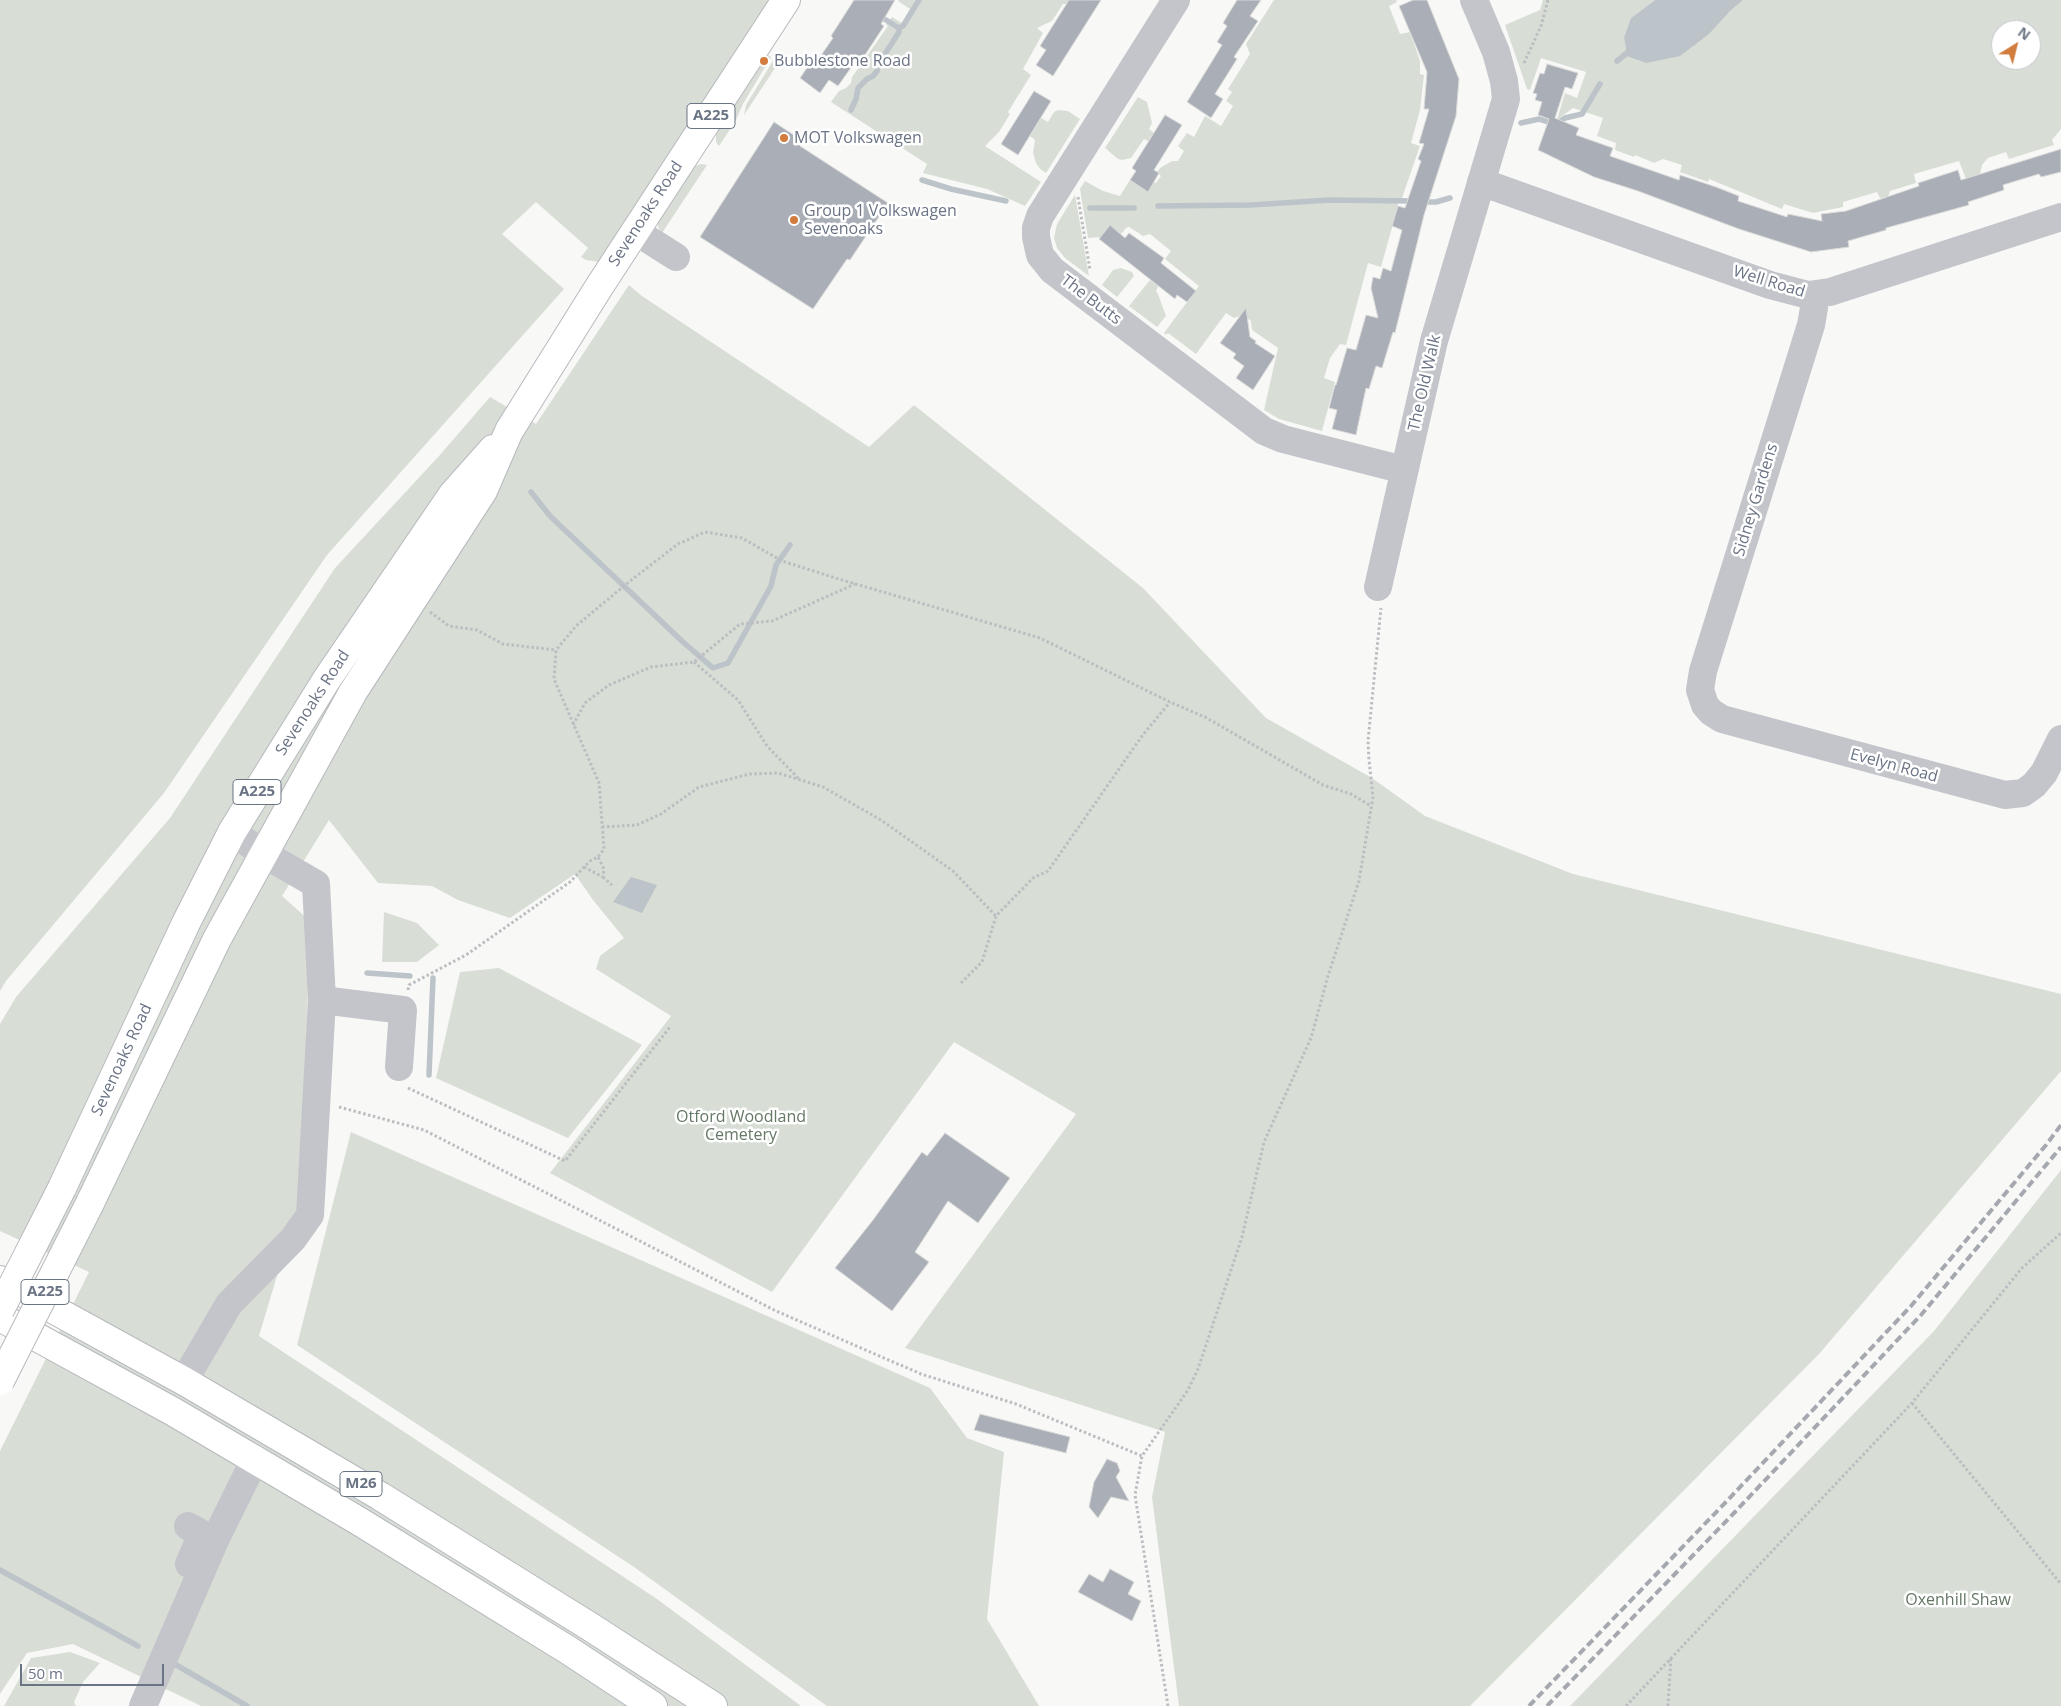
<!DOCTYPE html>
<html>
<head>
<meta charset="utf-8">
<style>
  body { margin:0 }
  #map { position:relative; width:2061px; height:1706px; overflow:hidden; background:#f8f9f7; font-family:"Open Sans",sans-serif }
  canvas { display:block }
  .north { position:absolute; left:1991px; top:20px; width:50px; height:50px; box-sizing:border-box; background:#fff; border:1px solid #c4c7ce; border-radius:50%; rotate:36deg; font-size:14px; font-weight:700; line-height:20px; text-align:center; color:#6b7485 }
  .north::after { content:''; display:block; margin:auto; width:18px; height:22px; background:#d27c3d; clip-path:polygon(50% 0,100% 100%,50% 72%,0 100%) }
  .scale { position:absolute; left:20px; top:1664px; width:144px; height:22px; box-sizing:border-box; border:2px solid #6b7485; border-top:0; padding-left:6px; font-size:15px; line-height:18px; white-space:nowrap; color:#6b7485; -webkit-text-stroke:4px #fff; paint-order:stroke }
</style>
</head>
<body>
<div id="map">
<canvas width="2061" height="1706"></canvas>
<div class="north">N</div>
<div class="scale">50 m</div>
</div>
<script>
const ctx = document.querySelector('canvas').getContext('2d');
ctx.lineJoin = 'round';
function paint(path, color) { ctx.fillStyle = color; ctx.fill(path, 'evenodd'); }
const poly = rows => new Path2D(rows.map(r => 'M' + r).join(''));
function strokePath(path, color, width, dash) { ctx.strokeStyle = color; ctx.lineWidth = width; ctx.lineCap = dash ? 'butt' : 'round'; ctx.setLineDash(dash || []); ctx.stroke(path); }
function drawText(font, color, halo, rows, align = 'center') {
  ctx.font = font + ' "Open Sans",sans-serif'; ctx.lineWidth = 5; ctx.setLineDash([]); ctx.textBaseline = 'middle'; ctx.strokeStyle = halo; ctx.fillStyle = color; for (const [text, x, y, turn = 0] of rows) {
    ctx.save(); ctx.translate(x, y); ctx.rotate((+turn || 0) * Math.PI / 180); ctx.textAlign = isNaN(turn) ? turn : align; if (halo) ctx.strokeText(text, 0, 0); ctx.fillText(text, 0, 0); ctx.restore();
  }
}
paint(poly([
  [0,0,774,0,599,262,586,260,581,257,588,248,536,202,502,234,564,289,327,555,164,793,6,981,0,991],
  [899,0,1071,0,1068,4,1063,4,1052,21,1037,28,1043,33,1023,69,1031,75,1008,112,1010,114,999,132,985,146,1041,182,1025,206,987,189,923,173,927,164,831,102,839,91,846,88,851,83,852,77,888,26,886,25,892,17,902,23,910,9,898,1],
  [1274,0,1396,0,1397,2,1389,6,1400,34,1410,32,1420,61,1420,74,1424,75,1420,110,1411,143,1420,146,1401,201,1398,201,1398,206,1381,267,1368,263,1346,345,1340,344,1330,358,1324,378,1335,382,1322,431,1279,419,1264,410,1278,348,1252,330,1251,321,1243,315,1234,318,1226,313,1196,354,1168,333,1166,335,1164,333,1199,286,1165,259,1171,251,1150,234,1143,236,1129,227,1126,228,1121,234,1110,226,1101,237,1088,238,1080,189,1085,181,1103,191,1120,196,1130,180,1148,191,1154,182,1156,183,1161,176,1157,172,1160,168,1172,161,1178,161,1184,151,1178,146,1187,133,1194,137,1205,116,1221,126,1233,106,1226,101,1232,92,1228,89,1250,54,1246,44],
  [1543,0,1655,0,1631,18,1624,37,1627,56,1729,12,1743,0,2061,0,2061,129,2052,140,2054,145,2009,159,2006,152,1988,158,1982,165,1980,175,1966,179,1959,161,1914,174,1916,183,1890,191,1888,197,1880,198,1877,192,1843,202,1843,207,1813,213,1784,204,1782,209,1709,179,1708,182,1680,172,1682,165,1663,159,1654,163,1635,155,1634,157,1615,150,1616,143,1597,136,1603,118,1573,108,1557,120,1565,93,1577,98,1586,72,1541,58,1530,90,1527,89,1505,25,1540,10],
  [2001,30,2031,30,2031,60,2001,60],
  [765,53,771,57,743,104,735,122,719,146,716,142,716,130],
  [774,59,779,62,744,115,746,105],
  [1138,97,1147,102,1152,123,1149,129,1154,133,1148,141,1144,139,1131,158,1122,160,1118,159,1105,148],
  [1058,110,1068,111,1080,119,1046,173,1040,169,1036,163,1033,153,1035,140,1030,136,1041,118,1048,122,1054,112],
  [701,164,707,165,662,233,658,227,658,221,691,167],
  [1075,195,1089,276,1065,258,1057,248,1054,238,1057,224],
  [1121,268,1132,272,1134,276,1117,297,1102,285,1113,270],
  [1150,280,1158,286,1156,291,1158,294,1166,316,1157,327,1129,306],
  [629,285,642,296,869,447,914,405,1143,588,1266,718,1372,778,1425,816,1573,874,2061,994,2061,1071,1819,1354,1470,1706,1179,1706,1152,1497,1165,1432,905,1348,1076,1114,954,1042,772,1292,550,1173,671,1016,596,969,600,956,624,938,593,900,575,874,510,918,458,900,432,886,378,883,329,820,282,896,309,920,306,1094,297,1209,259,1336,657,1599,801,1706,201,1706,73,1644,27,1653,0,1694,0,1451,89,1272,0,1231,0,1024,16,997,170,818,335,568,439,456,490,397,536,424],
  [384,912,417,923,439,945,417,962,382,962],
  [499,968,642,1045,568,1138,436,1078,460,972],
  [351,1132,930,1388,967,1438,1004,1452,987,1619,1039,1706,827,1706,634,1567,297,1345],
  [2061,1170,2061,1706,1570,1706,1934,1331],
  [70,1652,100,1663,83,1682,74,1702,76,1706,4,1706,31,1658]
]), '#d8ddd6');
paint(poly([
  [1655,0,1743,0,1729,12,1709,34,1680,56,1646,63,1627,56,1624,37,1631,18],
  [631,877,657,885,642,913,613,902]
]), '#bcc3c9');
strokePath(poly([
  [878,15,899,28],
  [1617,61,1627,53],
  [851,110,856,99,858,88,867,79,873,76,877,71,880,62,899,32,899,28,903,26,919,0],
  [1521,123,1539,119,1556,124,1565,118,1582,114,1600,84],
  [922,180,951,189,1006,201],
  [1422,202,1436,202,1450,198],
  [1158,206,1251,205,1329,200,1413,201],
  [1090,208,1134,208],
  [531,492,550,516,683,642,713,668,728,663,771,586,776,565,790,545],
  [367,973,410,976],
  [429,1075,433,978],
  [0,1570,138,1646],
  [171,1662,247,1706]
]), '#bcc3c9', 5.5);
const building = poly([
  [854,0,895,0,881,24,884,26,863,58,860,55,838,86,829,80,820,93,800,78,809,65,813,67,833,38,831,36,854,0],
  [1069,0,1101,0,1053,76,1036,65,1046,50,1040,46,1069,0],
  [1237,0,1261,0,1250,16,1258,21,1234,57,1237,59,1215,94,1223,99,1211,118,1187,102,1222,45,1217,42,1227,26,1223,23,1237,0],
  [1413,0,1427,0,1459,79,1456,116,1424,215,1395,333,1393,332,1382,368,1376,366,1369,389,1366,388,1356,435,1332,429,1337,410,1329,408,1335,385,1336,385,1347,348,1356,350,1366,315,1378,318,1371,288,1373,277,1380,279,1383,268,1391,271,1402,230,1392,226,1398,206,1405,208,1421,161,1418,159,1424,144,1419,143,1429,109,1424,109,1427,72,1399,6,1413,0],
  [1547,64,1578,73,1572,89,1565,87,1555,118,1579,128,1576,135,1613,148,1610,156,1679,180,1680,175,1716,187,1739,196,1738,201,1787,217,1788,214,1822,221,1821,214,1846,211,1919,186,1918,183,1958,170,1961,180,2061,149,2061,172,2041,177,2039,174,2003,185,2004,190,1968,202,1969,205,1886,228,1886,230,1848,241,1849,247,1811,252,1739,229,1638,191,1594,177,1538,150,1549,119,1538,115,1542,102,1535,100,1537,94,1533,93,1540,73,1544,74,1547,64],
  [1034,91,1051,101,1018,155,1001,144,1034,91],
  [1165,115,1182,125,1154,170,1159,173,1148,192,1130,180,1136,171,1132,168,1165,115],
  [774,122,803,141,800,146,888,203,850,260,847,259,813,309,700,237,774,122],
  [1110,225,1125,238,1129,233,1164,258,1161,263,1196,291,1187,302,1177,295,1175,299,1099,239,1110,225],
  [1246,308,1250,337,1256,341,1255,343,1275,356,1253,390,1236,378,1244,366,1233,358,1236,354,1220,343,1246,308],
  [945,1133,1010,1178,978,1223,948,1201,915,1252,929,1262,892,1311,835,1268,873,1220,922,1152,927,1156,945,1133],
  [980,1414,1070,1437,1066,1453,974,1430,980,1414],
  [1107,1459,1117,1463,1120,1471,1116,1477,1129,1501,1111,1497,1098,1518,1089,1507,1094,1482,1107,1459],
  [1110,1569,1134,1582,1128,1594,1141,1601,1132,1621,1078,1592,1089,1574,1103,1582,1110,1569]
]);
paint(building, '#aaafb7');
strokePath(building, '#dadbd9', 1);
const major = poly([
  [62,1188,186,923,232,832,327,679,453,494,493,449],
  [90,1203,217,939,353,692,483,491,509,431,599,287,786,0]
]);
const highway = poly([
  [0,1280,184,1381,380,1496,589,1626,713,1706],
  [0,1317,172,1411,357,1520,568,1650,653,1706]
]);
strokePath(major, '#b7b9be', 30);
strokePath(highway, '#b6b8bc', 30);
strokePath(poly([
  [1524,63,1541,26,1548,0],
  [1078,197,1090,270],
  [430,612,449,626,477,630,503,644,556,650],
  [694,662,738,700,767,746,800,780],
  [573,725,585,703,609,685,651,667,694,662,740,624,772,621,855,584],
  [602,827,637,825,661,814,699,787,750,774,778,773,823,787,881,820,953,871,996,916],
  [584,867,603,877,604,869,598,857],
  [603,877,612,885],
  [961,983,982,962,996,916,1033,878,1048,871,1142,736,1170,702],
  [408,990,409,985,466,955,570,882,590,861,598,857,604,849,599,783,554,679,556,650,576,626,630,581,678,544,705,532,742,538,782,561,842,580,1040,638,1170,702,1205,717,1323,785,1351,794,1371,806],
  [408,1088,565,1161,670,1027],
  [339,1107,424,1130,776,1311,921,1374,1016,1404,1142,1456],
  [1912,1403,2061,1584],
  [1168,1706,1135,1495,1142,1456,1188,1390,1198,1369,1242,1237,1264,1142,1311,1038,1328,976,1359,881,1373,797,1369,760,1368,741,1381,608],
  [1626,1706,1912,1403,2022,1268,2061,1233],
  [1668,1706,1671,1657]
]), '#bbbdc0', 3, [2.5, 2.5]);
strokePath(poly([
  [1176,0,1040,216,1036,228,1036,237,1040,255,1052,270,1264,431,1283,439,1404,470],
  [1481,182,1770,285,1808,295,1830,292,2061,217],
  [635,231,676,257],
  [1814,295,1814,308,1811,325,1703,671,1700,690,1705,705,1711,712,1722,719,2005,795,2023,793,2034,785,2044,773,2061,739],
  [1378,587,1434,341,1506,99,1504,81,1496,52,1474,0],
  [322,1000,403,1010,399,1067],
  [184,1381,229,1304,293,1239,310,1215,322,1000,316,884,264,854,232,832],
  [188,1526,202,1534,189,1564],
  [143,1706,216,1538,255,1459]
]), '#c3c5ca', 28);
strokePath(major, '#fff', 28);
strokePath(highway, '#fff', 28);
strokePath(poly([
  [1529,1706,1725,1503,1911,1306,2046,1145,2061,1125],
  [1547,1706,1735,1512,1921,1315,2061,1147]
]), '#a5a8af', 4, [8, 4]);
const majorBridge = poly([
  [0,1310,62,1188],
  [0,1381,90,1203]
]);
strokePath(majorBridge, '#b7b9be', 30, []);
strokePath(majorBridge, '#fff', 28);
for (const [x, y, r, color] of [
  [764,61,5,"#d27c3d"],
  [784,138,5,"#d27c3d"],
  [794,220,5,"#d27c3d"]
]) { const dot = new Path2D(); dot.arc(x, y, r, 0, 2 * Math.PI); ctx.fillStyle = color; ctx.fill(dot); strokePath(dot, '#fff', 2); }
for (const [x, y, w] of [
  [711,116,48],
  [257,792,48],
  [45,1292,48],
  [361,1484,42]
]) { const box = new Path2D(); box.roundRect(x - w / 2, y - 12.5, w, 25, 4); ctx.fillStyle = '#fff'; ctx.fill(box); strokePath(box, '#6b7485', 1); }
drawText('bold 15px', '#6b7485', null, [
  ["A225",711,116],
  ["A225",257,792],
  ["A225",45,1292],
  ["M26",361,1484]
]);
drawText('16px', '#6b7485', '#fff', [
  ["Bubblestone Road",774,61],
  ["MOT Volkswagen",794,138],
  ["Group 1 Volkswagen",804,211],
  ["Sevenoaks",804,229]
], 'left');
drawText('16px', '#6b7485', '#fff', [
  ["Sevenoaks Road",646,214,-57],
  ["Well Road",1769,282,17],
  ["The Butts",1091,300,37],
  ["The Old Walk",1425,383,-77],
  ["Sidney Gardens",1756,500,-73],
  ["Sevenoaks Road",313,703,-57],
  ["Evelyn Road",1894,766,15],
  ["Sevenoaks Road",122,1060,-65]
]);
drawText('16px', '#657765', '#fff', [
  ["Otford Woodland",741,1117],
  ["Cemetery",741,1135],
  ["Oxenhill Shaw",1958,1600]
]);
</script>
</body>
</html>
